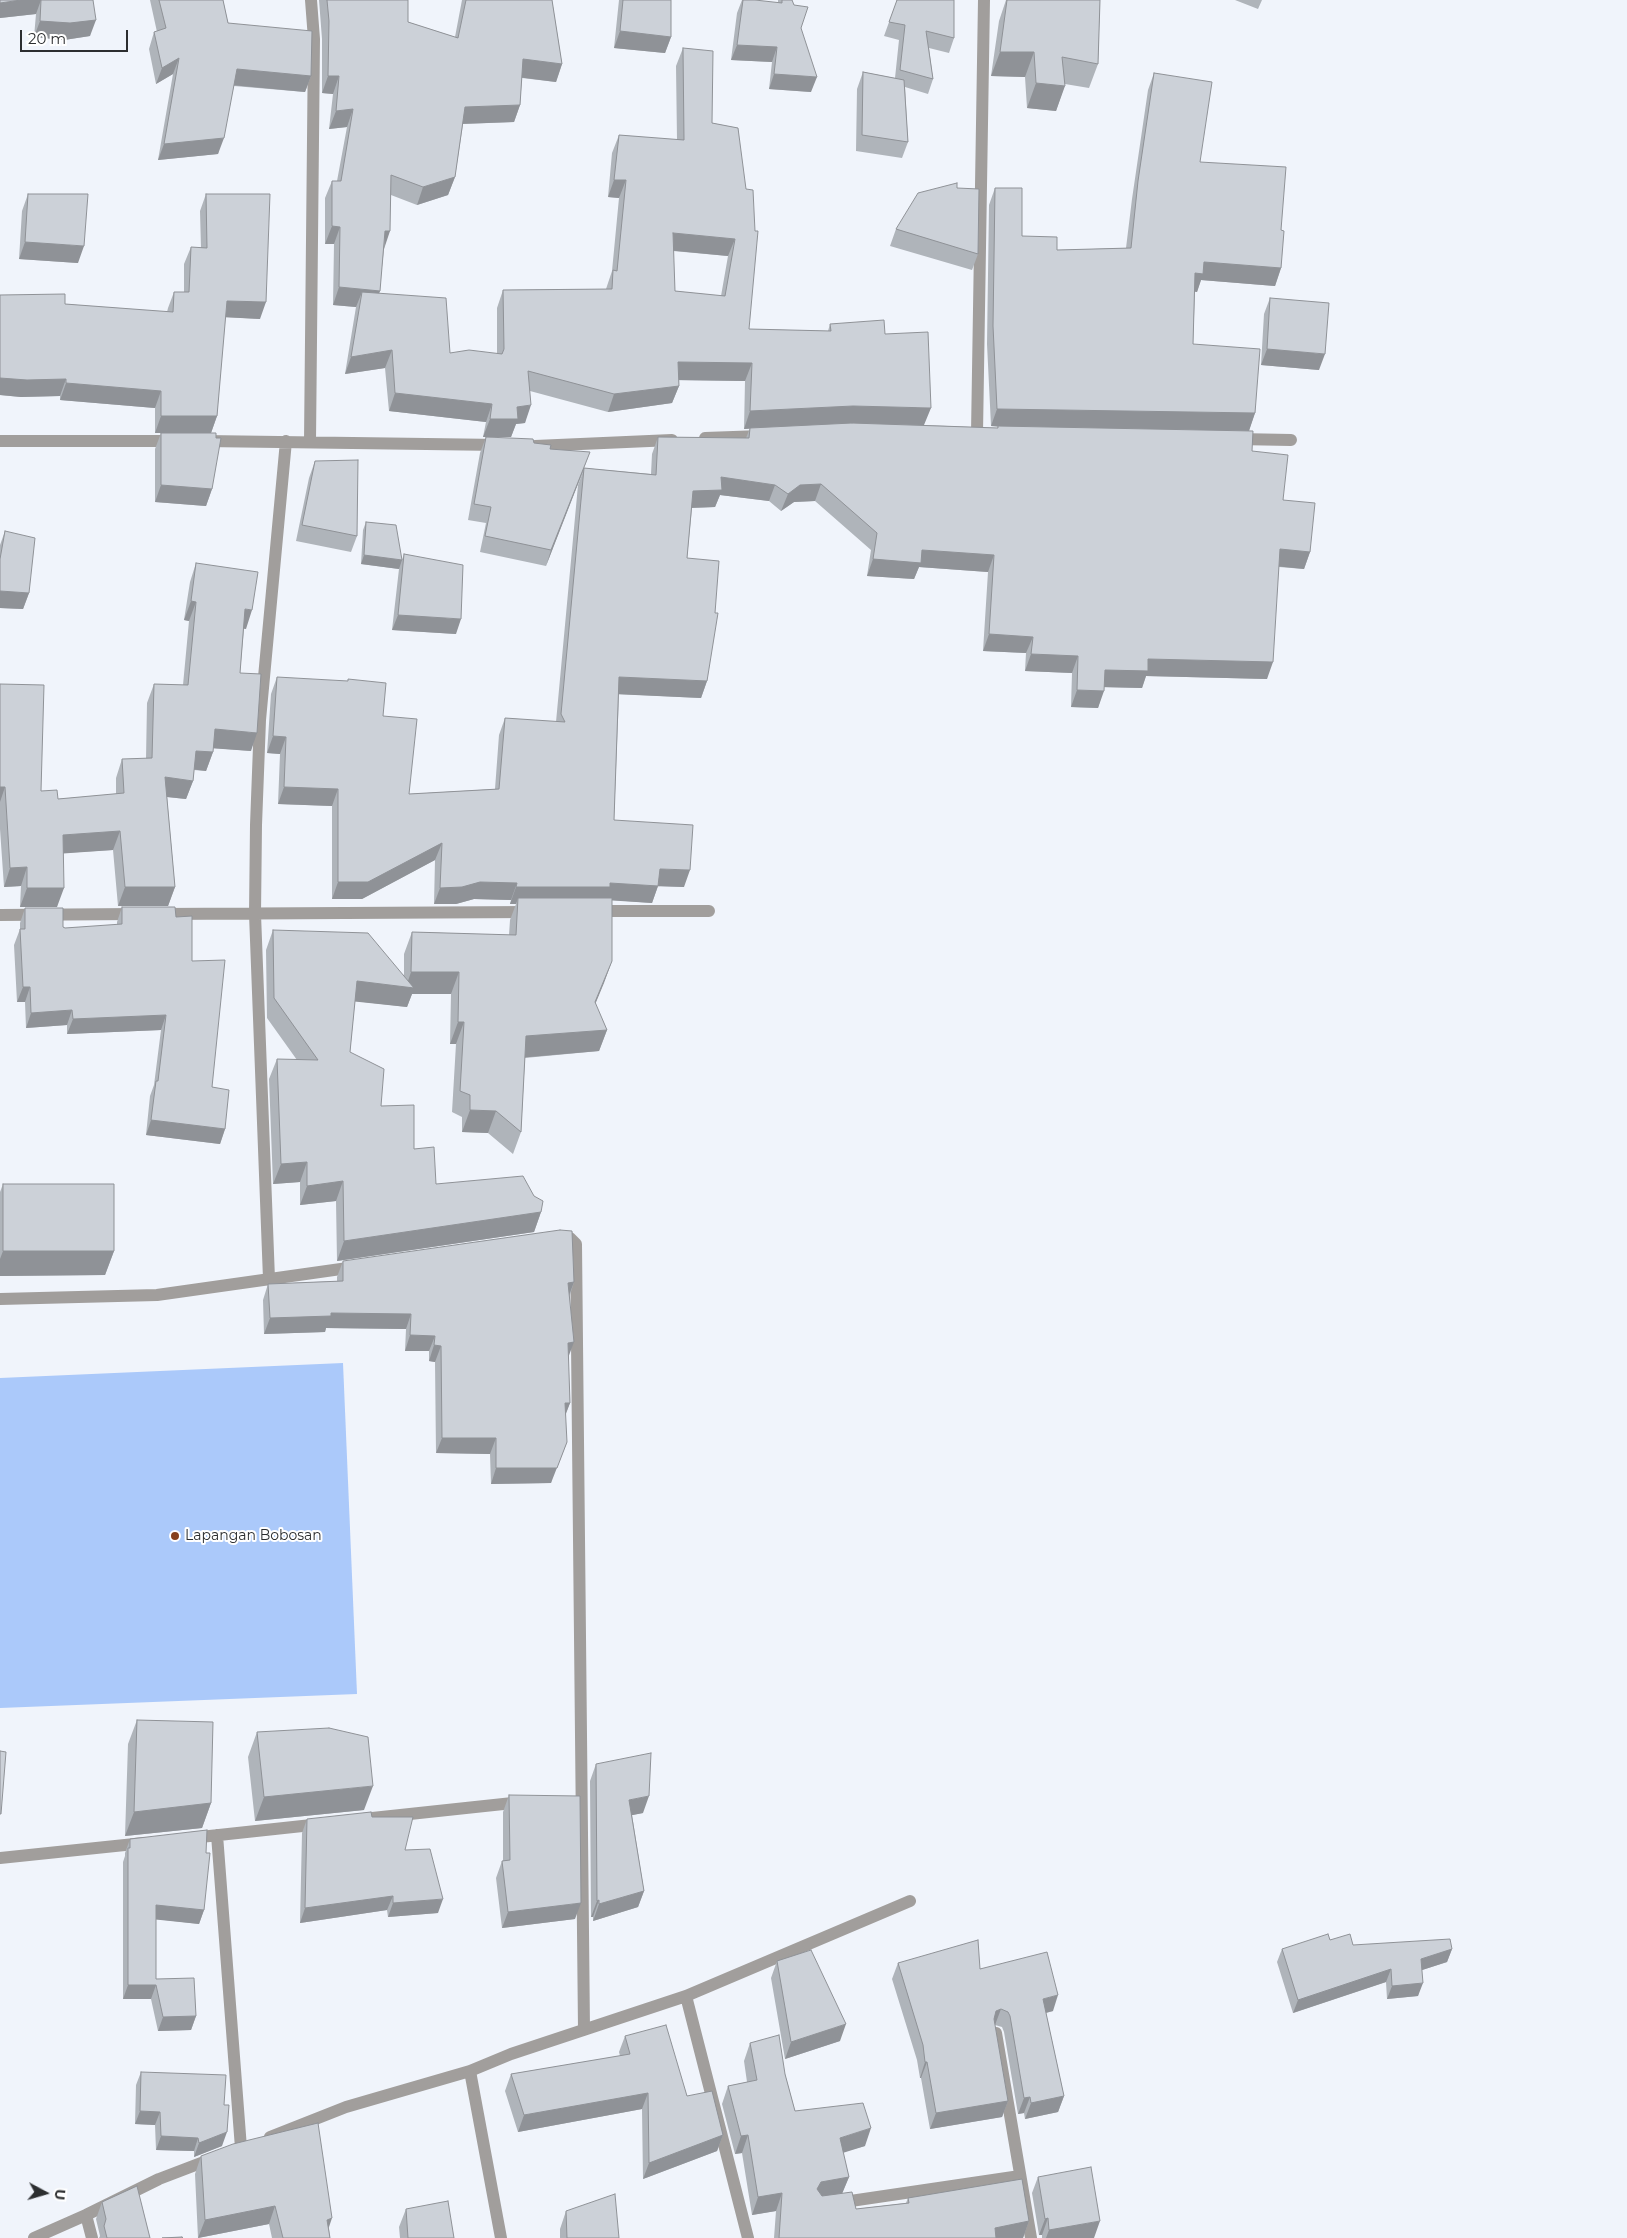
<!DOCTYPE html>
<html>
<head>
<meta charset="utf-8">
<style>
  body { margin:0 }
  #map { position:relative; width:1627px; height:2238px; overflow:hidden; background:#f0f4fb; font-family:Montserrat,sans-serif }
  canvas { display:block }
  .north { position:absolute; left:20px; top:2168px; width:50px; height:50px; -webkit-text-stroke:4px #fff; paint-order:stroke; rotate:96deg; font-size:14px; font-weight:700; line-height:20px; text-align:center; color:#2c2e30 }
  .north::after { content:''; display:block; margin:auto; width:18px; height:22px; background:#2c2e30; clip-path:polygon(50% 0,100% 100%,50% 72%,0 100%) }
  .scale { position:absolute; left:20px; top:30px; width:108px; height:22px; box-sizing:border-box; border:2px solid #2c2e30; border-top:0; padding-left:6px; font-size:15px; line-height:18px; white-space:nowrap; color:#2c2e30; -webkit-text-stroke:4px #fff; paint-order:stroke }
</style>
</head>
<body>
<div id="map">
<canvas width="1627" height="2238"></canvas>
<div class="north">U</div>
<div class="scale">20 m</div>
</div>
<script>
const ctx = document.querySelector('canvas').getContext('2d');
ctx.lineJoin = 'round';
function paint(path, color) { ctx.fillStyle = color; ctx.fill(path, 'evenodd'); }
const poly = rows => new Path2D(rows.map(r => 'M' + r).join(''));
function strokePath(path, color, width, dash) { ctx.strokeStyle = color; ctx.lineWidth = width; ctx.lineCap = dash ? 'butt' : 'round'; ctx.setLineDash(dash || []); ctx.stroke(path); }
function drawText(font, color, halo, rows, align = 'center') {
  ctx.font = font + ' Montserrat,sans-serif'; ctx.lineWidth = 4; ctx.setLineDash([]); ctx.textBaseline = 'middle'; ctx.strokeStyle = halo; ctx.fillStyle = color; for (const [text, x, y, turn = 0] of rows) {
    ctx.save(); ctx.translate(x, y); ctx.rotate((+turn || 0) * Math.PI / 180); ctx.textAlign = isNaN(turn) ? turn : align; if (halo) ctx.strokeText(text, 0, 0); ctx.fillText(text, 0, 0); ctx.restore();
  }
}
paint(poly([
  [343,1363,357,1694,0,1708,0,1378]
]), '#abc9fa');
strokePath(poly([
  [977,433,984,0],
  [705,438,762,436],
  [1237,439,1291,440],
  [0,441,175,441],
  [205,441,500,445],
  [310,441,314,39,311,0],
  [535,446,672,440],
  [595,911,709,911],
  [160,914,530,912],
  [0,915,135,914],
  [556,1237,570,1238,576,1244,584,2030],
  [269,1279,255,914,256,825,260,720,286,441],
  [0,1299,157,1295,355,1267],
  [363,1819,522,1802],
  [217,1835,241,2148],
  [191,1838,321,1824],
  [0,1858,144,1843],
  [686,1996,748,2238],
  [996,2033,1031,2238],
  [470,2071,501,2238],
  [270,2137,346,2107,470,2071,511,2054,686,1996,910,1901],
  [837,2203,1020,2176],
  [86,2215,92,2238],
  [34,2238,86,2215,159,2179,214,2158]
]), '#a19e9c', 12);
paint(poly([
  [0,0,93,0,90,36,64,40,34,37,36,14,0,18],
  [150,0,223,0,228,23,311,76,305,92,234,86,218,154,158,160,173,74,156,84,149,49,154,32,157,32],
  [319,0,408,0,408,22,455,37,462,0,552,0,562,64,556,82,522,78,520,105,514,122,463,124,455,177,448,195,417,205,391,195,384,249,379,294,450,353,497,354,497,308,503,290,606,289,612,271,619,198,608,197,612,153,619,135,677,140,676,66,683,48,712,123,738,128,749,329,828,331,830,324,885,334,924,425,997,428,998,427,991,426,987,344,989,205,995,188,1022,236,1057,250,1126,248,1132,199,1148,90,1154,73,1200,162,1281,230,1281,268,1275,286,1201,280,1197,292,1195,291,1193,344,1255,413,1249,430,1252,451,1283,500,1310,552,1304,569,1279,567,1267,679,1146,676,1142,688,1104,687,1098,708,1071,707,1072,673,1025,671,1026,653,983,651,988,572,919,567,914,579,867,576,871,550,815,501,794,502,781,511,769,501,720,495,715,507,692,508,687,558,707,681,701,698,619,694,614,820,684,887,658,886,652,903,612,900,612,961,595,1004,607,1030,599,1051,525,1058,521,1132,513,1154,488,1133,462,1132,462,1117,452,1112,456,1044,450,1044,451,994,412,994,407,1007,355,1001,350,1052,381,1106,414,1149,436,1184,541,1212,534,1232,337,1261,336,1201,300,1205,300,1182,273,1184,269,1079,277,1059,297,1060,267,1018,266,950,273,930,404,975,404,954,412,932,509,935,510,920,516,904,510,904,511,900,474,899,456,904,434,904,435,860,362,899,332,899,332,806,278,804,280,754,267,753,271,694,277,677,383,716,409,794,495,789,499,735,505,718,556,722,578,485,584,469,546,566,480,552,486,523,468,520,480,453,486,437,534,443,550,449,584,468,651,474,652,454,658,437,746,438,750,428,744,429,745,381,679,380,679,386,672,403,608,412,530,391,525,423,516,424,511,437,483,437,486,422,389,411,385,368,345,374,356,307,333,305,334,244,325,244,325,198,332,181,337,181,347,127,329,129,333,94,322,93,322,39],
  [673,251,728,256,721,296,675,291],
  [619,0,671,0,671,37,665,53,614,48],
  [742,0,778,3,778,0,792,0,801,28,811,92,769,89,772,62,731,60,737,13],
  [897,0,954,38,949,53,929,48,933,79,928,94,905,87,908,142,902,158,856,151,857,89,863,72,895,78,899,40,884,36],
  [1006,0,1100,0,1098,64,1089,88,1065,84,1056,111,1027,108,1025,77,991,76,999,21],
  [1235,0,1262,0,1258,9],
  [957,188,978,254,972,270,890,246,896,229],
  [28,194,78,263,19,259,22,211],
  [206,194,260,319,225,317,217,416,211,433,212,489,206,506,155,502,155,449,161,433,155,433,155,408,60,400,60,396,21,397,0,395,0,295,65,304,167,312,168,308,174,292,184,292,184,264,191,247,201,248,200,211],
  [1270,298,1319,370,1261,365,1264,314],
  [315,461,357,536,351,552,296,541,309,478],
  [366,522,402,560,404,554,456,634,392,630,399,569,361,564,363,530],
  [5,531,29,593,23,609,0,608,0,545],
  [196,563,246,629,244,628,240,673,251,751,213,748,213,752,206,771,194,770,193,781,186,799,167,797,175,887,168,906,118,906,113,850,63,853,57,907,20,907,21,886,4,887,0,829,0,684,41,791,58,799,116,794,116,778,122,759,146,759,147,703,154,684,183,685,189,621,184,620,190,582],
  [122,907,176,917,192,961,212,1087,225,1129,220,1144,146,1135,150,1096,154,1085,161,1030,67,1034,67,1025,26,1028,25,1002,17,1002,14,945,20,929,20,923,25,908,65,928,117,925,117,922],
  [3,1184,114,1251,105,1275,0,1276,0,1192],
  [343,1261,574,1282,570,1295,568,1358,570,1403,565,1415,551,1483,491,1484,490,1454,436,1453,435,1362,429,1361,429,1351,405,1351,406,1329,326,1328,325,1332,264,1334,263,1300,268,1284,337,1281,337,1277],
  [137,1720,211,1803,202,1828,125,1836,128,1744],
  [257,1732,364,1810,255,1821,248,1757],
  [596,1764,643,1813,632,1815,644,1891,638,1907,593,1921,593,1917,591,1917,590,1781],
  [509,1795,575,1919,502,1928,496,1878,502,1861,503,1861,503,1812],
  [372,1817,405,1850,438,1913,388,1917,387,1910,300,1923,302,1833,307,1819],
  [130,1839,204,1910,199,1924,156,1919,156,1979,196,2016,191,2030,158,2031,151,1999,123,1999,123,1862,125,1856,125,1853],
  [1330,1940,1353,1945,1452,1949,1447,1962,1422,1970,1418,1996,1387,1999,1386,1982,1293,2013,1277,1962,1282,1949],
  [777,1961,840,2041,785,2059,771,1978],
  [898,1963,980,1969,1053,2011,1046,2013,1064,2096,1058,2112,1025,2119,1024,2113,1018,2114,1004,2032,1002,2027,995,2025,1008,2101,1002,2117,930,2129,921,2078,920,2078,917,2060,892,1979],
  [625,2036,687,2096,723,2135,717,2151,643,2179,642,2109,518,2132,505,2091,511,2074,620,2056,619,2052],
  [750,2043,785,2074,795,2111,865,2146,843,2152,849,2177,842,2193,856,2209,906,2203,908,2198,1029,2221,1023,2238,774,2238,776,2211,752,2215,742,2153,735,2154,722,2104,728,2086,747,2082,744,2061],
  [141,2072,224,2105,222,2146,194,2157,194,2151,156,2150,155,2125,135,2124,136,2085],
  [201,2156,329,2229,330,2238,272,2238,269,2224,198,2238,195,2174],
  [1038,2177,1094,2238,1042,2238,1042,2235,1039,2235,1032,2193],
  [102,2202,150,2238,99,2238,100,2236,96,2219],
  [406,2209,454,2238,400,2238,399,2227],
  [566,2211,619,2238,560,2238,560,2229]
]), '#afb4ba');
paint(poly([
  [21,0,41,0,36,14,0,18,0,3],
  [96,20,90,36,64,40,34,37,40,21],
  [620,31,671,37,665,53,614,48],
  [737,45,777,47,772,62,731,60],
  [1000,52,1034,52,1025,77,991,76],
  [179,58,173,74,156,84,162,68],
  [523,59,562,64,556,82,517,77],
  [237,69,311,76,305,92,231,85],
  [774,74,817,77,811,92,769,89],
  [328,76,339,76,333,94,322,93],
  [1036,83,1065,86,1056,111,1027,108],
  [520,105,514,122,459,124,465,107],
  [353,109,347,127,329,129,336,111],
  [224,138,218,154,158,160,164,144],
  [455,177,448,195,417,205,423,187],
  [614,180,626,180,619,198,608,197],
  [332,226,340,227,334,244,325,244],
  [385,231,390,231,384,249],
  [673,233,735,239,728,256,666,250],
  [25,242,84,246,78,263,19,259],
  [1204,262,1281,268,1275,286,1201,280,1197,292,1189,291,1195,273],
  [339,287,380,291,373,309,362,292,356,307,333,305],
  [227,301,266,302,260,319,221,317],
  [1267,349,1325,354,1319,370,1261,365],
  [392,350,385,368,345,374,351,357],
  [678,362,752,363,745,381,671,380],
  [0,378,66,379,60,396,21,397,0,395],
  [66,383,161,391,155,408,60,400],
  [679,386,672,403,608,412,614,394],
  [395,393,492,404,486,422,389,411],
  [531,405,525,423,516,424,511,437,483,437,490,419,517,407],
  [853,406,931,408,924,425,846,424,744,429,750,411],
  [997,409,1255,413,1249,431,991,426],
  [161,416,217,416,211,433,155,433],
  [590,452,584,468,546,566,551,550],
  [721,477,775,485,769,501,720,495,715,507,687,508,693,491],
  [821,484,815,501,794,502,781,511,788,494,800,485],
  [161,485,212,489,206,506,155,502],
  [1280,549,1310,552,1304,569,1274,566],
  [922,550,994,555,988,572,919,567,914,579,867,576,873,559],
  [364,555,402,560,399,569,361,564],
  [0,591,29,593,23,609,0,608],
  [191,601,196,602,189,621,184,620],
  [245,609,252,610,246,629,238,628],
  [398,615,461,619,456,634,392,630],
  [989,634,1033,637,1026,653,983,651],
  [1031,654,1078,656,1072,673,1025,671],
  [1148,659,1273,662,1267,679,1146,676,1142,688,1099,687,1105,670],
  [619,677,707,681,701,698,613,694],
  [1077,690,1104,691,1098,708,1071,707],
  [215,729,257,733,251,751,209,748],
  [273,736,286,737,280,754,267,753],
  [196,751,213,752,206,771,190,769],
  [165,777,193,781,186,799,158,796],
  [0,787,5,787,0,802],
  [284,787,338,789,332,806,278,804],
  [120,831,113,850,56,854,63,835],
  [442,843,435,860,362,899,332,899,338,882],
  [27,867,21,886,4,887,10,868],
  [660,869,690,870,684,887,653,886],
  [480,882,517,883,511,900,474,899,456,904,434,904,440,888],
  [610,883,658,886,652,903,605,900,518,898,516,904,510,904,516,887],
  [125,887,175,887,168,906,118,906],
  [27,888,64,888,57,907,20,907],
  [612,961,604,983,587,1024,595,1002],
  [411,972,459,972,451,994,412,994,407,1007,350,1001,357,981,406,987],
  [23,987,30,987,25,1002,17,1002],
  [72,1010,67,1025,26,1028,31,1013],
  [166,1015,161,1030,67,1034,73,1019],
  [458,1022,464,1022,456,1044,450,1044],
  [607,1030,599,1051,518,1058,526,1036],
  [470,1110,496,1111,488,1133,462,1132],
  [151,1120,225,1129,220,1144,146,1135],
  [307,1162,300,1182,273,1184,281,1164],
  [343,1181,336,1201,300,1205,307,1186],
  [541,1212,534,1232,337,1261,344,1241],
  [3,1251,114,1251,105,1275,0,1276,0,1259],
  [574,1282,568,1298,568,1283],
  [331,1313,411,1314,406,1329,326,1328,325,1332,264,1334,270,1318],
  [410,1335,435,1336,429,1351,405,1351],
  [574,1342,568,1358,568,1343],
  [434,1345,441,1346,435,1362,429,1361],
  [565,1403,570,1403,564,1419],
  [442,1438,496,1438,490,1454,436,1453],
  [567,1442,551,1483,491,1484,496,1468],
  [373,1786,364,1810,255,1821,264,1797],
  [649,1796,643,1813,623,1817,629,1800],
  [211,1803,202,1828,125,1836,134,1812],
  [644,1891,638,1907,593,1921,599,1904],
  [393,1896,387,1910,300,1923,305,1908],
  [443,1899,438,1913,388,1917,393,1903],
  [599,1900,593,1917,591,1917,597,1901],
  [581,1903,575,1919,502,1928,508,1912],
  [156,1905,204,1910,199,1924,151,1919],
  [1452,1949,1447,1962,1416,1972,1421,1959],
  [1391,1969,1386,1982,1293,2013,1298,2000],
  [1423,1983,1418,1996,1387,1999,1392,1986],
  [128,1985,156,1985,151,1999,123,1999],
  [1058,1995,1053,2011,1037,2015,1043,1999],
  [1001,2009,995,2025,990,2027,996,2011],
  [196,2016,191,2030,158,2031,163,2017],
  [846,2024,840,2041,785,2059,791,2042],
  [925,2062,927,2062,921,2078,920,2078],
  [648,2093,642,2109,518,2132,524,2115],
  [1064,2096,1058,2112,1025,2119,1031,2103],
  [1030,2097,1024,2113,1018,2114,1024,2098],
  [1008,2101,1002,2117,930,2129,936,2113],
  [140,2111,160,2112,155,2125,135,2124],
  [871,2128,865,2146,833,2156,840,2138],
  [227,2132,222,2146,194,2157,199,2143],
  [723,2135,717,2151,643,2179,649,2163],
  [748,2135,742,2153,735,2154,741,2136],
  [161,2136,198,2138,194,2151,156,2150],
  [849,2177,842,2194,814,2199,817,2189,821,2182],
  [782,2193,776,2211,752,2215,758,2197],
  [275,2206,269,2224,198,2238,205,2220],
  [332,2218,326,2236,327,2220],
  [1048,2218,1042,2235,1039,2235,1045,2219],
  [1029,2221,1023,2238,991,2238,995,2228],
  [1100,2221,1094,2238,1046,2238,1049,2230]
]), '#8f9297');
const building = poly([
  [0,0,21,0,0,3,0,0],
  [41,0,93,0,96,20,70,23,40,21,41,0],
  [159,0,223,0,228,23,312,31,311,76,237,69,224,138,164,144,179,58,162,68,154,32,166,28,159,0],
  [327,0,408,0,408,22,458,38,466,0,552,0,562,64,523,59,520,105,465,107,455,177,423,187,391,175,390,231,385,231,380,291,339,287,340,227,332,226,332,181,341,181,353,109,336,111,339,76,328,76,329,21,327,0],
  [623,0,671,0,671,37,620,31,623,0],
  [743,0,755,0,782,3,782,0,792,0,794,5,808,7,801,28,817,77,774,74,777,47,737,45,743,0],
  [897,0,954,0,954,38,926,31,933,79,900,70,905,25,889,22,897,0],
  [1007,0,1100,0,1098,64,1062,57,1065,86,1036,83,1034,52,1000,52,1007,0],
  [683,48,713,51,712,123,738,128,746,189,753,190,755,231,758,231,749,329,831,331,830,324,884,320,885,334,928,332,931,408,853,406,750,411,752,363,678,362,679,386,614,394,528,371,531,405,517,407,518,419,490,419,492,404,395,393,392,350,351,357,362,292,446,298,450,353,469,350,502,354,504,349,503,290,612,289,613,270,617,271,626,180,614,180,619,135,684,140,683,48],
  [673,233,735,239,725,296,675,291,673,233],
  [863,72,904,80,908,142,862,135,863,72],
  [1154,73,1212,82,1200,162,1286,167,1281,230,1284,231,1281,268,1204,262,1203,274,1195,273,1193,344,1260,349,1255,413,997,409,993,326,995,188,1022,188,1022,236,1057,237,1057,250,1131,248,1138,181,1154,73],
  [957,183,957,188,979,189,978,254,896,229,918,193,957,183],
  [28,194,88,194,84,246,25,242,28,194],
  [206,194,270,194,266,302,227,301,217,416,161,416,161,391,66,383,66,379,27,380,0,378,0,295,65,294,65,304,173,312,174,292,189,292,191,247,207,248,206,194],
  [1270,298,1329,303,1325,354,1267,349,1270,298],
  [852,423,998,428,998,426,1253,431,1252,451,1288,455,1283,500,1315,503,1310,552,1280,549,1273,662,1148,659,1148,671,1105,670,1104,691,1077,690,1078,656,1031,654,1033,637,989,634,994,555,922,550,921,563,873,559,877,533,821,484,800,485,788,494,775,485,721,477,722,490,693,491,687,558,719,561,715,613,718,613,707,681,619,677,614,820,693,825,690,870,660,869,658,886,610,883,610,887,516,887,517,883,480,882,462,887,440,888,442,843,368,882,338,882,338,789,284,787,286,737,273,736,277,677,348,681,348,679,386,683,383,716,417,719,409,794,499,789,505,718,565,722,561,714,584,468,656,475,658,437,749,438,750,428,852,423],
  [161,433,216,433,216,438,221,438,212,489,161,485,161,433],
  [486,437,533,439,534,443,551,445,550,449,590,452,551,550,485,536,491,507,474,504,486,437],
  [358,460,357,536,302,525,315,461,358,460],
  [366,522,396,525,402,560,364,555,366,522],
  [5,531,35,538,29,593,0,591,0,559,5,531],
  [404,554,463,565,461,619,398,615,404,554],
  [196,563,258,572,252,610,245,609,240,673,261,674,257,733,215,729,213,752,196,751,193,781,165,777,175,887,125,887,120,831,63,835,64,888,27,888,27,867,10,868,5,787,0,787,0,684,44,685,41,791,57,790,58,799,124,793,122,759,152,758,154,684,188,685,196,602,191,601,196,563],
  [518,898,612,898,612,961,595,1002,607,1030,526,1036,521,1132,496,1111,470,1110,470,1095,460,1091,464,1022,458,1022,459,972,411,972,412,932,516,935,518,898],
  [122,907,175,907,176,917,192,916,192,961,225,960,212,1087,229,1090,225,1129,151,1120,156,1081,158,1081,166,1015,73,1019,72,1010,31,1013,30,987,23,987,20,929,25,929,25,908,63,908,63,927,65,928,122,924,122,907],
  [273,930,368,933,414,988,357,981,350,1052,384,1069,381,1106,414,1105,414,1149,434,1147,436,1184,523,1176,534,1196,543,1201,541,1212,344,1241,343,1181,307,1186,307,1162,281,1164,277,1059,318,1060,274,998,273,930],
  [3,1184,114,1184,114,1251,3,1251,3,1184],
  [560,1230,572,1231,574,1282,568,1283,574,1342,568,1343,570,1403,565,1403,567,1442,557,1468,496,1468,496,1438,442,1438,441,1346,434,1345,435,1336,410,1335,411,1314,331,1313,331,1316,270,1318,268,1284,343,1281,343,1261,560,1230],
  [137,1720,213,1722,211,1803,134,1812,137,1720],
  [329,1728,368,1737,373,1786,264,1797,257,1732,329,1728],
  [0,1751,6,1752,1,1814,0,1814,0,1751],
  [651,1753,649,1796,629,1800,644,1891,599,1904,599,1900,597,1901,596,1764,651,1753],
  [509,1795,580,1796,581,1903,508,1912,502,1861,510,1860,509,1795],
  [371,1812,372,1817,413,1817,405,1850,430,1849,443,1899,393,1903,393,1896,305,1908,307,1819,371,1812],
  [207,1830,206,1853,210,1853,204,1910,156,1905,156,1979,194,1978,196,2016,163,2017,156,1985,128,1985,128,1848,130,1848,130,1839,207,1830],
  [1328,1934,1330,1940,1350,1934,1353,1945,1450,1939,1452,1949,1421,1959,1423,1983,1392,1986,1391,1969,1298,2000,1282,1949,1328,1934],
  [978,1940,980,1969,1047,1952,1058,1995,1043,1999,1064,2096,1031,2103,1030,2097,1024,2098,1010,2016,1008,2012,1001,2009,996,2011,994,2019,1008,2101,936,2113,927,2062,925,2062,923,2045,898,1963,978,1940],
  [811,1950,846,2024,791,2042,777,1961,811,1950],
  [666,2025,687,2096,712,2091,723,2135,649,2163,648,2093,524,2115,511,2074,630,2054,625,2036,666,2025],
  [779,2035,785,2074,795,2111,863,2103,871,2128,840,2138,849,2177,821,2182,817,2189,822,2196,852,2192,856,2209,909,2203,908,2198,1022,2179,1029,2221,995,2228,996,2238,779,2238,782,2193,758,2197,748,2135,741,2136,728,2086,757,2080,750,2043,779,2035],
  [141,2072,226,2075,224,2105,229,2105,227,2132,199,2143,198,2138,161,2136,160,2112,140,2111,141,2072],
  [318,2123,332,2218,327,2220,330,2238,283,2238,275,2206,205,2220,201,2156,233,2144,318,2123],
  [1091,2167,1100,2221,1049,2230,1048,2218,1045,2219,1038,2177,1091,2167],
  [137,2186,150,2238,107,2238,104,2226,106,2219,102,2202,137,2186],
  [615,2194,619,2238,567,2238,566,2211,615,2194],
  [448,2201,454,2238,408,2238,406,2209,448,2201],
  [182,2237,183,2238,162,2238,182,2237]
]);
paint(building, '#ccd1d8');
strokePath(building, '#8f9297', 1);
for (const [x, y, r, color] of [
  [175,1536,5,"#863f1c"]
]) { const dot = new Path2D(); dot.arc(x, y, r, 0, 2 * Math.PI); ctx.fillStyle = color; ctx.fill(dot); strokePath(dot, '#fff', 2); }
drawText('14px', '#2c2e30', '#fff', [
  ["Lapangan Bobosan",185,1536]
], 'left');
</script>
</body>
</html>
